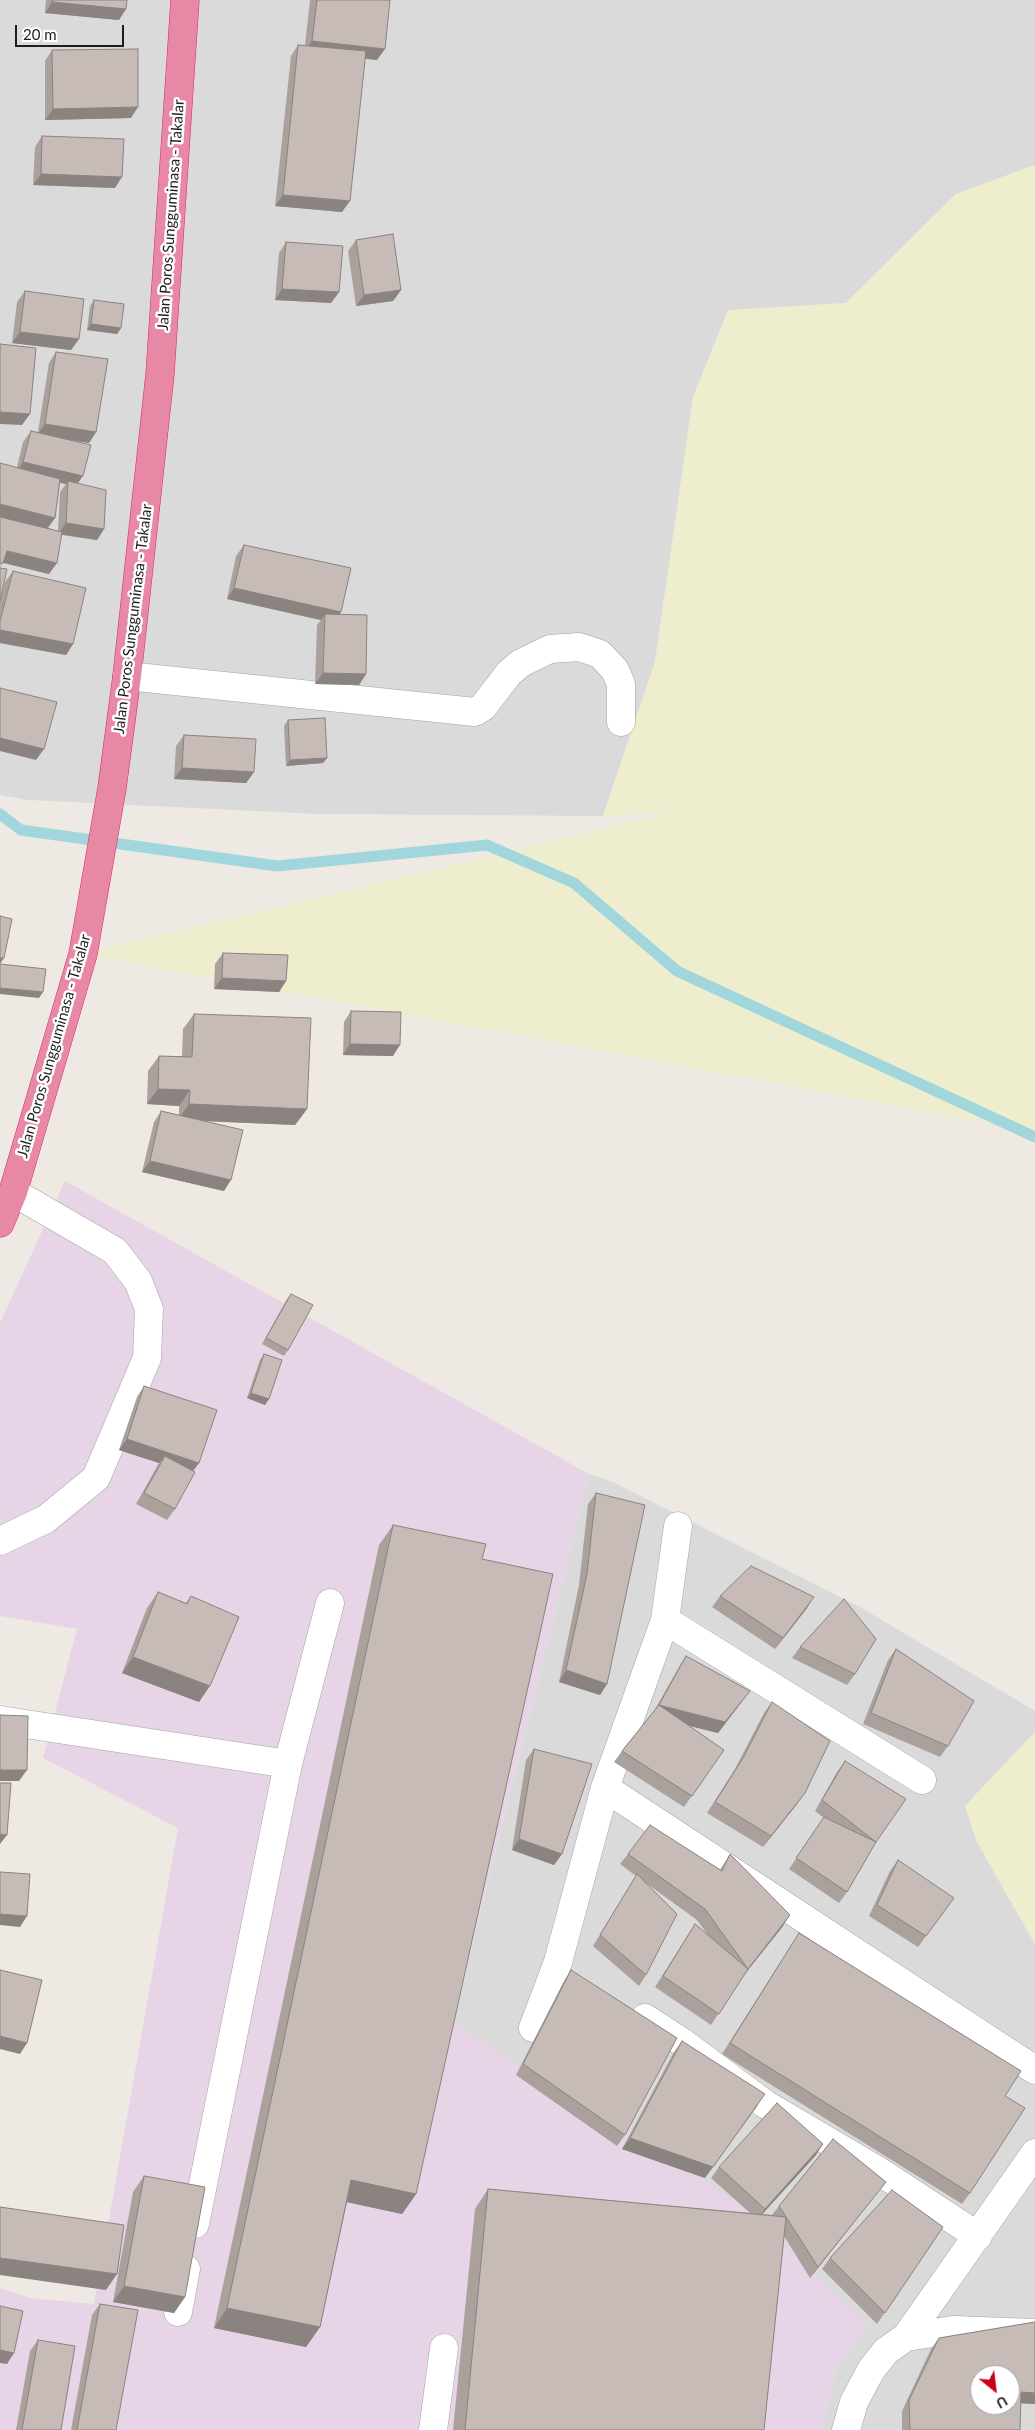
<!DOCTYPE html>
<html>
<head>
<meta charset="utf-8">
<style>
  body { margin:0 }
  #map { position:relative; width:1035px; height:2430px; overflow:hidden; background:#eee9e2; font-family:Lato,sans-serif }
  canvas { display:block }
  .north { position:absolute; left:970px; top:2365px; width:50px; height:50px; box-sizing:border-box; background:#fff; border:1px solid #a5a5a5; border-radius:50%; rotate:151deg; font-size:14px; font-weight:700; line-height:20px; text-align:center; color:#1d1d1d }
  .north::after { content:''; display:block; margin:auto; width:18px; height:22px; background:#ca0015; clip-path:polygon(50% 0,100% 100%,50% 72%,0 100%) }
  .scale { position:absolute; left:15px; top:25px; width:109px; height:22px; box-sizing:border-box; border:2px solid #1d1d1d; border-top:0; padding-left:6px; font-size:15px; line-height:18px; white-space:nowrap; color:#1d1d1d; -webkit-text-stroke:4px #fff; paint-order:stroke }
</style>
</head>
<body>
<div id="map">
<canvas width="1035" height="2430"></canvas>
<div class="north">U</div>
<div class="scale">20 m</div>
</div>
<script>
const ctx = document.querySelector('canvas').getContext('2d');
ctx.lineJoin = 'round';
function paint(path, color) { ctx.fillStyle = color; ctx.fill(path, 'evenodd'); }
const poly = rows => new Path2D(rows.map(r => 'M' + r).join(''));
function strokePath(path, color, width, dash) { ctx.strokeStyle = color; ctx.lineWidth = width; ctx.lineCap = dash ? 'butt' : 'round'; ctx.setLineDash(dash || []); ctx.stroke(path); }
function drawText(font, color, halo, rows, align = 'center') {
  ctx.font = font + ' Lato,sans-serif'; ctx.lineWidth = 5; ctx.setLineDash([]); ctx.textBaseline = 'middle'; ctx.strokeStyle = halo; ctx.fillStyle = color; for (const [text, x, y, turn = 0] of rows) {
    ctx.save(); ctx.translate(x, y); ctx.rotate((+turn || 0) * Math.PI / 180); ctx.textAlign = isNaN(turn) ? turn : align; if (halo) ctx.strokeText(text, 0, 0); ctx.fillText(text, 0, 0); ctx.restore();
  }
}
paint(poly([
  [0,0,1035,0,1035,165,956,194,846,303,728,311,693,397,655,662,603,816,319,814,29,800,0,795],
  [589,1474,613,1482,860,1607,1035,1711,1035,1732,965,1806,977,1842,1035,1944,1035,2430,822,2430,835,2371,869,2325,453,2023],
  [980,2375,1010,2375,1010,2405,980,2405]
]), '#dbdada');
paint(poly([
  [65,1181,589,1474,453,2023,738,2203,869,2325,835,2371,822,2430,0,2430,0,2288,30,2298,94,2304,178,1828,43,1758,77,1629,0,1616,0,1323]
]), '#e7d4e6');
paint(poly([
  [1035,165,1035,1132,83,954,669,813,603,816,655,662,693,397,728,310,846,303,956,194],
  [1035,1732,1035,1944,977,1842,965,1806]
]), '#eeedcd');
strokePath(poly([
  [0,814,21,830,277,866,487,845,574,883,677,971,1035,1137]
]), '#a2d6dd', 11);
const minor = poly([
  [127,676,475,712,483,707,509,673,521,663,550,649,579,647,600,654,615,670,621,684,621,722],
  [0,1541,46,1519,96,1478,147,1358,149,1309,138,1281,115,1251,13,1192],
  [665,1620,922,1780],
  [0,1720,288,1764,195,2224],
  [288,1764,330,1603],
  [605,1788,1035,2070],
  [645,2018,682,2042,765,2104,877,2170,978,2236],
  [533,2028,558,1962,605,1788,665,1620,678,1526],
  [178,2312,186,2269],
  [906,2337,1035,2153],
  [433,2430,444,2348],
  [846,2430,854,2402,871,2370,886,2351,906,2337,953,2330,1035,2333]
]);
const highway = poly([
  [0,1223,13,1192,83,954,112,788,127,676,160,374,185,0]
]);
strokePath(minor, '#a4a4a4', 29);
strokePath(highway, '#da2274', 29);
strokePath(minor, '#fff', 28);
strokePath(highway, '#e789a4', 28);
paint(poly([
  [46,0,127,0,126,9,119,20,45,13],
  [310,0,390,0,377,60,365,58,342,212,275,206,291,56,298,45,305,45],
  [52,50,131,118,45,120,45,61],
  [42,136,115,188,33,185,35,147],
  [356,240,401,290,393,301,356,306,348,251],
  [286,242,339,292,331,303,275,300,279,253],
  [25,291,79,339,71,350,12,343,17,302],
  [94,300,121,328,117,334,87,330,90,306],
  [56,352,96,432,89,443,72,440,78,483,104,529,97,540,62,535,49,574,3,563,0,568,17,467,23,442,31,431,38,432,49,363],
  [60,483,66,484,60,492,58,531,48,528,55,518],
  [244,545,339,614,366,674,359,685,315,684,317,625,321,620,227,599,236,556],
  [13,571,73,644,66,655,0,643,0,602,5,582],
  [288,720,327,758,323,763,286,766,284,726],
  [184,735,254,772,246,783,174,779,176,746],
  [223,953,286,981,279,992,214,989,215,964],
  [351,1011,393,1056,343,1055,344,1022],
  [194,1014,307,1109,295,1125,206,1121,224,1191,142,1172,154,1122,161,1111,179,1115,179,1106,147,1104,148,1071,159,1056,182,1056,183,1029],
  [291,1294,288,1350,284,1356,262,1344,287,1299],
  [264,1354,265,1405,247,1398,260,1360],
  [144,1386,193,1471,175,1509,167,1520,136,1504,159,1463,119,1450,137,1397],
  [596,1493,607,1684,600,1695,559,1682,579,1585,588,1504],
  [393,1525,482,1559,416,2194,402,2214,347,2202,320,2327,306,2347,214,2328,379,1545],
  [158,1592,186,1603,191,1596,199,1702,122,1673,147,1608],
  [720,1596,807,1608,775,1649,712,1607],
  [800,1647,855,1674,847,1685,792,1658],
  [896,1649,948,1746,940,1757,863,1724,888,1660],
  [686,1656,750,1691,718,1733,689,1726,724,1750,684,1807,614,1762,622,1751,654,1711,679,1667],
  [772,1702,797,1804,763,1847,707,1813,735,1769,764,1713],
  [534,1749,562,1854,554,1865,512,1850,526,1760],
  [845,1761,876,1842,847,1892,839,1903,789,1869,824,1818,815,1811,837,1772],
  [628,1854,720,1870,730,1854,783,1926,744,1975,711,2025,655,1987,695,1924,708,1935,697,1920,646,1883,646,1975,639,1986,593,1946,636,1876,620,1864],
  [898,1860,946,1909,918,1947,869,1916,890,1871],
  [799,1933,1005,2096,970,2193,962,2204,722,2054],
  [571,1970,625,2135,617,2146,516,2075,564,1981],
  [682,2041,705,2178,622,2149,674,2052],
  [816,2155,762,2214,772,2215,779,2206,878,2192,810,2278,784,2236,764,2430,453,2430,475,2209,488,2189,750,2213,711,2178,719,2167],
  [144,2176,185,2297,174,2313,113,2302,133,2192],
  [943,2227,877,2324,822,2269,830,2258],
  [100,2304,116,2430,71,2430,92,2315],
  [1035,2322,1035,2404,1021,2403,1020,2430,902,2430,902,2411,931,2349,939,2338],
  [38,2340,61,2430,16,2430,30,2351]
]), '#aaa19d');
paint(poly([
  [52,2,126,9,119,20,45,13],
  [312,41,385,49,377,60,304,52],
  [138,107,131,118,45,120,53,109],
  [41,174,122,177,115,188,33,185],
  [283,195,350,201,342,212,275,206],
  [282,289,339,292,331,303,275,300],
  [401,290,393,301,356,306,364,295],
  [91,324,121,328,117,334,87,330],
  [20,332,79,339,71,350,12,343],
  [0,412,30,414,22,425,0,424],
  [45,424,96,432,89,443,37,435],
  [23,462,83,476,75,487,68,481,66,484,16,473],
  [0,504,55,518,47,529,0,517],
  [66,523,104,529,97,540,58,534],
  [7,551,57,563,49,574,0,562],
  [234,588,341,612,334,623,325,614,321,620,227,599],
  [0,630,73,644,66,655,0,643],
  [323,673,366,674,359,685,315,684],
  [0,738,44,749,36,760,0,751],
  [327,758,323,763,286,766,290,760],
  [182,768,254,772,246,783,174,779],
  [0,958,4,958,0,964],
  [222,978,286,981,279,992,214,989],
  [0,988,43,992,39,998,0,994],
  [350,1044,400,1045,393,1056,343,1055],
  [158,1089,190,1090,179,1106,147,1104],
  [189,1104,307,1109,295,1125,178,1120],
  [150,1161,231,1180,224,1191,142,1172],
  [251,1393,269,1399,265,1405,247,1398],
  [127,1439,199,1463,191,1474,165,1456,159,1463,119,1450],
  [814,1597,807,1608,775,1649,783,1638],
  [133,1657,210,1686,199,1702,122,1673],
  [566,1670,607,1684,600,1695,559,1682],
  [750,1691,718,1733,651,1716,659,1705],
  [0,1770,27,1770,19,1781,0,1781],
  [805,1793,797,1804,763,1847,771,1836],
  [0,1834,7,1835,0,1844],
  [519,1839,562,1854,554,1865,512,1850],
  [0,1914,27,1916,20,1927,0,1925],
  [790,1915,783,1926,740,1980,748,1969],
  [0,2036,27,2043,20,2054,0,2049],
  [758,2105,705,2178,622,2149,630,2138],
  [823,2144,816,2155,757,2220,765,2209],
  [351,2180,416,2194,402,2214,337,2200],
  [886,2182,878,2192,810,2278,818,2267],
  [0,2258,117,2274,106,2290,0,2275],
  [124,2286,185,2297,174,2313,113,2302],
  [227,2308,320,2327,306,2347,214,2328],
  [0,2350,14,2353,7,2364,0,2363],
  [1021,2392,1035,2393,1035,2404,1014,2403]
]), '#8b837f');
const building = poly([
  [53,0,127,0,126,9,52,2,53,0],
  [317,0,390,0,385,49,312,41,317,0],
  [298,45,366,51,350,201,283,195,298,45],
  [138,49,138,107,53,109,52,50,138,49],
  [42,136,124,139,122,177,41,174,42,136],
  [393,234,401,290,364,295,356,240,393,234],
  [286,242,343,246,339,292,282,289,286,242],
  [25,291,84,299,79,339,20,332,25,291],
  [94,300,124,304,121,328,91,324,94,300],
  [0,344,36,348,30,414,0,412,0,344],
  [56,352,108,359,96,432,45,424,56,352],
  [31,431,91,445,83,476,23,462,31,431],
  [0,463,60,479,55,518,0,504,0,463],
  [68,481,106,490,104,529,66,523,68,481],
  [0,517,62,532,57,563,7,551,3,563,0,563,0,517],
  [244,545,351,568,341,612,234,588,244,545],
  [0,568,7,569,0,601,0,568],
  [13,571,86,588,73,644,0,630,0,621,13,571],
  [325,614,367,615,366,674,323,673,325,614],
  [0,688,57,702,44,749,0,738,0,688],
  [325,718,327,758,290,760,288,720,325,718],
  [184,735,256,739,254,772,182,768,184,735],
  [0,916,12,919,4,958,0,958,0,916],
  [223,953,288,955,286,981,222,978,223,953],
  [0,964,46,969,43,992,0,988,0,964],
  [351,1011,401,1012,400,1045,350,1044,351,1011],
  [194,1014,311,1018,307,1109,189,1104,190,1090,158,1089,159,1056,192,1057,194,1014],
  [161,1111,243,1130,231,1180,150,1161,161,1111],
  [291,1294,313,1305,288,1350,266,1338,291,1294],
  [264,1354,282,1360,269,1399,251,1393,264,1354],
  [144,1386,217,1410,199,1463,127,1439,144,1386],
  [165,1456,195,1472,175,1509,144,1493,165,1456],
  [596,1493,645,1505,607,1684,566,1670,587,1574,596,1493],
  [393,1525,486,1544,482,1559,553,1574,416,2194,351,2180,320,2327,227,2308,393,1525],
  [751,1566,814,1597,783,1638,720,1596,751,1566],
  [158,1592,187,1604,191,1596,239,1617,210,1686,133,1657,158,1592],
  [844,1599,876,1639,855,1674,800,1647,844,1599],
  [896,1649,974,1701,948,1746,871,1713,896,1649],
  [686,1656,750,1691,725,1722,659,1705,686,1656],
  [772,1702,830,1741,805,1793,771,1836,715,1802,743,1758,772,1702],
  [659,1705,724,1750,692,1796,622,1751,659,1705],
  [0,1715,28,1716,27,1770,0,1770,0,1715],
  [534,1749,592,1764,562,1854,519,1839,534,1749],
  [845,1761,906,1799,876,1842,847,1892,796,1858,824,1817,876,1842,822,1800,845,1761],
  [0,1783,11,1783,7,1835,0,1834,0,1783],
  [650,1825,722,1871,730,1854,790,1915,748,1969,705,1909,628,1854,650,1825],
  [898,1860,954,1898,926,1936,877,1905,898,1860],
  [0,1872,30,1874,27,1916,0,1914,0,1872],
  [637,1874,677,1914,646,1975,600,1935,637,1874],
  [695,1924,748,1969,719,2014,663,1976,695,1924],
  [799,1933,1021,2071,1005,2096,1025,2108,970,2193,730,2043,799,1933],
  [0,1970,42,1980,27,2043,0,2036,0,1970],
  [571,1970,677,2038,625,2135,523,2064,571,1970],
  [682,2041,765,2094,713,2167,630,2138,682,2041],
  [777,2103,823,2144,765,2209,719,2167,777,2103],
  [833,2139,886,2182,818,2267,779,2206,833,2139],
  [144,2176,205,2187,185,2297,124,2286,144,2176],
  [488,2189,786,2217,764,2430,465,2430,488,2189],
  [892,2190,943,2227,885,2313,830,2258,892,2190],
  [0,2207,124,2225,117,2274,0,2258,0,2207],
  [100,2304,138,2310,116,2430,77,2430,100,2304],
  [0,2306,23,2311,14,2353,0,2350,0,2306],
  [1035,2322,1035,2393,1021,2392,1020,2430,910,2430,909,2400,939,2338,1035,2322],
  [980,2375,1010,2375,1010,2405,980,2405,980,2375],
  [38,2340,75,2346,61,2430,22,2430,38,2340]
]);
paint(building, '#c6bbb6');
strokePath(building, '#8b837f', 1);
drawText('15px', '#1d1d1d', '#fff', [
  ["Jalan Poros Sungguminasa - Takalar",171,215,-86],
  ["Jalan Poros Sungguminasa - Takalar",133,619,-83],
  ["Jalan Poros Sungguminasa - Takalar",54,1046,-74]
]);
</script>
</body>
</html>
